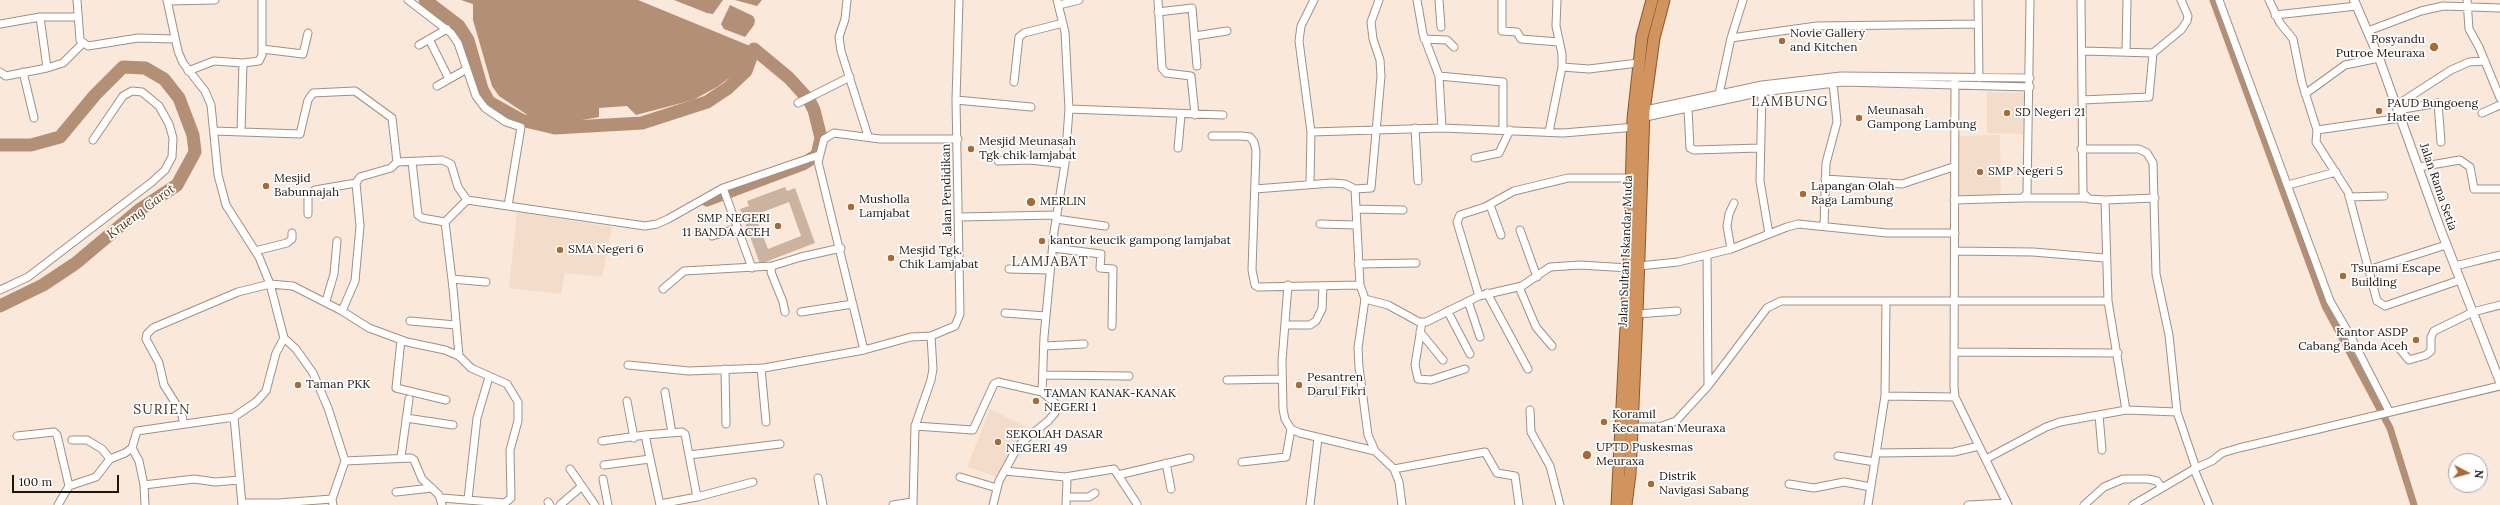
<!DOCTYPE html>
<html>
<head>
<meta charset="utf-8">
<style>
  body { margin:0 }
  #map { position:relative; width:2500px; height:505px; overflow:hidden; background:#fae8db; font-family:Lora,serif }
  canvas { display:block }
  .north { position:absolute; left:2448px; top:453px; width:40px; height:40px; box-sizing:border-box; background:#fff; border:1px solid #a4a2a0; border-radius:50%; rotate:96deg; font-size:11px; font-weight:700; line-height:16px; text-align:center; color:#1c1611 }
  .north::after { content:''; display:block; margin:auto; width:14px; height:18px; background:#aa6b33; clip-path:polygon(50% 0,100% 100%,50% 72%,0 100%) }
  .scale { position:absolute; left:12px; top:475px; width:107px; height:18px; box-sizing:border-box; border:2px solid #1c1611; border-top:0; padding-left:5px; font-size:12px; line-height:14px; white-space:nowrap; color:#1c1611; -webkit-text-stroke:3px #fff; paint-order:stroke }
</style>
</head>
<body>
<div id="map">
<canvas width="2500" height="505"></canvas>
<div class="north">N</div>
<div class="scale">100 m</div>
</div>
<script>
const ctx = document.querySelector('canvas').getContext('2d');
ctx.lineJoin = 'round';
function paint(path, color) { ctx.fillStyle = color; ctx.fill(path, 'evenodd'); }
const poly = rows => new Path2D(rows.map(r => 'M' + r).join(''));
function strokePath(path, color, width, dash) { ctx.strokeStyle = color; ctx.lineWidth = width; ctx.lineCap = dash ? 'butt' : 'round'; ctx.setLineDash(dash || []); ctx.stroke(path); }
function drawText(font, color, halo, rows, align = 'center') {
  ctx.font = font + ' Lora,serif'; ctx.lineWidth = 3.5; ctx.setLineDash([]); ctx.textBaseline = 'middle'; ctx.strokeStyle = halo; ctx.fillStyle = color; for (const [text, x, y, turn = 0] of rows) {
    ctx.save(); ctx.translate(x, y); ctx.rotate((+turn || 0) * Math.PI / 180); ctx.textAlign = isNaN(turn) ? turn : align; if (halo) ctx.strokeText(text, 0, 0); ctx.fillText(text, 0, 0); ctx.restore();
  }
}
paint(poly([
  [1987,92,2028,93,2027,134,1987,133],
  [2000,135,2001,203,1959,203,1959,136],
  [517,212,612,227,602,277,565,273,561,294,509,288],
  [990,409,1036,432,1030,443,1021,440,998,477,967,467]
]), '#f4dcca');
paint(poly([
  [785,187,787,191,795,188,815,243,760,264,740,209,749,206,747,201],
  [789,202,801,236,768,249,755,215]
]), '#ccb3a0');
paint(poly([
  [461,0,638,0,750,46,747,65,717,87,693,100,636,115,627,106,599,108,599,117,554,125,538,122,499,96,492,86,473,20,473,4],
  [674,0,723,0,713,14,707,13],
  [735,0,762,0,757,6],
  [730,5,753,16,755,20,754,25,745,37,724,29,721,24]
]), '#b39075');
strokePath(poly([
  [2213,0,2325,306,2390,428,2414,505]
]), '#b39075', 7);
strokePath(poly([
  [425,0,459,26,468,40,482,89,489,102,521,120,555,128,642,123,707,102,728,88,746,71,754,49,789,78,809,100,814,110,821,138,817,155,803,164,707,200],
  [0,145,31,145,60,137,95,95,123,67,145,68,164,79,179,98,193,135,195,152,177,185,139,210,76,263,43,285,0,306]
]), '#b39075', 13);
const minor = poly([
  [77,0,80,40,88,46,138,38,175,39],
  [167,0,178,51,183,63,205,91,211,105,218,175,226,205,259,257,270,284,284,338,296,349,313,373,328,408,345,461,332,499,333,505],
  [408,0,451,33,458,43,476,96,485,108,506,122,521,127,508,206],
  [847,0,845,19,839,37,841,51,868,136],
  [1158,0,1162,68,1166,73,1191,76,1195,115],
  [1417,0,1423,34,1439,76,1442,128],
  [1439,0,1441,27],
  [1502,0,1502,31,1517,32,1521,39,1559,42],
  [1978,0,1979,78],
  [2081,0,2083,193,2089,199,2105,200,2155,198],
  [2219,0,2330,301,2351,337,2389,411],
  [2269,0,2280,23,2293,39,2302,83,2317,130,2316,142,2348,192,2377,301,2385,306,2460,280],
  [2467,0,2469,29,2479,47,2500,98],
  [167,1,215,0],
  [1059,5,1079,0],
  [1158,12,1192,8,1197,66],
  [2275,15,2357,6],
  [40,17,47,68],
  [0,24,40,17,78,17],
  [2368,31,2421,11,2443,6,2500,8],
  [1195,36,1227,31],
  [1731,38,1817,26,1978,24],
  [429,39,449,79],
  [1424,39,1447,40,1454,47],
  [419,45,447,29],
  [262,49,303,54,308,33],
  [2083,51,2153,53],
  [2126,52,2127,0],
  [1562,67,1589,69,1638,63],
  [188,71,214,61,243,63,259,61,262,55,262,0],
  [0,72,6,76,47,68,63,63,82,44],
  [23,72,34,118],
  [1439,76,1503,82,1503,130],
  [1955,77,1954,387,1955,397,2008,505],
  [1014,82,1019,37,1024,33,1063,23],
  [437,86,467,69],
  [1762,92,1760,181,1769,234],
  [1719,94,1731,38,1743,0],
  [2305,94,2345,65,2379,58],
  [956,100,1031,107],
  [2082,100,2149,97,2153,53,2181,30,2187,21,2188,16,2181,0],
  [798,103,850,77],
  [2397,105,2451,70,2469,62,2485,61],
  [1069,109,1223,115],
  [1688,109,1690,148,1694,150,1760,148],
  [2398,110,2438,103,2441,142],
  [1641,111,1762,85,1841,76,2030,78],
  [2482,113,2500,105],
  [1641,118,1762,92,1843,82,2030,87],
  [1415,128,1418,181],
  [2317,130,2401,118],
  [214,131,300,134,308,100,313,93,355,91,392,118,397,162],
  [241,132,243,63],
  [1311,132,1442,128,1563,133,1636,127],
  [1549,132,1562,67,1562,54,1556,26,1557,0],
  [1212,136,1241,136,1250,137,1254,142,1256,151,1252,270,1255,285,1258,287,1360,285],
  [1178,148,1181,115],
  [2081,149,2139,149,2147,153,2153,163,2156,274,2169,335,2177,412,2196,468],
  [1475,158,1499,153,1510,130],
  [998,161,1030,160,1065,164],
  [412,162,418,215,422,218,445,222],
  [2419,167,2460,160,2470,167,2474,189,2500,189],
  [1825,179,1902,184,1953,167],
  [1310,183,1311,132,1299,41,1301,26,1314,0],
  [2288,185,2336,172],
  [723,188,752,268],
  [1255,189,1332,183,1345,184,1355,189,1360,285,1365,299,1358,348,1359,367,1368,435,1375,451],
  [1355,189,1371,188,1381,76,1380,60,1373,39,1371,22,1379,0],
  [2349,197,2384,196],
  [2023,198,2086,198],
  [1954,200,2022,198,2027,194,2030,0],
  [2105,200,2108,301,2126,410],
  [1490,205,1501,235],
  [1356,209,1403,210],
  [308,214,308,196,315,190,356,183,360,177,391,168,397,162,442,160,451,164,458,187,467,200,645,226,657,224,668,219,723,188,819,155],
  [959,217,1057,215],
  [1056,219,1105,226],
  [1320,224,1357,225],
  [1824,226,1826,163,1837,122,1833,83],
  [1520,230,1537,277],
  [712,236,738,228],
  [1053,248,1101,254,1100,268,1113,269,1112,326],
  [1731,249,1727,226,1729,214,1734,203],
  [255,251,287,243,292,239,292,233],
  [1955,251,2033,252,2105,258],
  [1707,255,1708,386],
  [1358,264,1416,263],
  [1639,266,1678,262,1731,249,1787,227,1798,224,1887,233,1955,233],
  [2455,266,2500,255],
  [1009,269,1050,270],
  [2368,270,2446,245],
  [452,279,486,282],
  [1288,285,1282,361,1283,409,1285,419,1291,429,1300,433,1375,451,1394,469,1399,482,1402,505],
  [1519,287,1536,327,1552,346],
  [663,289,684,271,772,266],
  [0,290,28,277,152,182,165,170,172,157,173,138,169,124,159,106,142,92,132,91,123,96,93,140],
  [1487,293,1528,369],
  [1479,296,1457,222,1460,215,1485,207,1514,191,1568,178,1631,178],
  [1365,299,1388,305,1419,322,1426,322,1479,296,1522,286,1550,267,1580,265,1629,268],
  [326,301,334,274,337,241],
  [1468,301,1480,337],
  [342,311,355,281,360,226,356,183],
  [785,312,783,302,771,272,772,266,801,257,841,248],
  [801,312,853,304],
  [1448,312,1470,354],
  [1005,313,1046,316],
  [1637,314,1677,311],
  [410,321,456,325],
  [1422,322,1415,365,1418,379,1431,380,1465,369],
  [1285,325,1310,325,1316,321,1322,309,1323,286],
  [1420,332,1443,360],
  [931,336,911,337,864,350,818,162,824,139,834,133,880,139,958,139],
  [401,340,396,388,446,400],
  [1045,346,1084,344],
  [2399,348,2409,360,2426,355,2431,351,2431,337,2434,331,2473,312,2500,305],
  [1954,352,2118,353],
  [459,356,453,288,445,222,467,200],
  [628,365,689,371,764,368,864,350],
  [761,368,766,422],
  [725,369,726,424],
  [1043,375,1129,376],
  [1227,380,1282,379],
  [665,392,672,433],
  [1316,392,1362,392],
  [1885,396,1955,397],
  [627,401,634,438],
  [1530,410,1531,432,1550,466,1560,505],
  [2099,415,2102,450],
  [234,417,242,505],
  [406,418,453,425],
  [184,424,181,412,164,385,159,363,146,339,147,334,153,328,238,292,270,284,293,286,342,311,369,328,407,342,445,350,459,356,471,368,507,384,518,402,518,421,510,450,511,498,505,503,441,498],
  [915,426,973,430,994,384,998,382,1042,392,1044,337,1054,232,1065,164,1069,109,1065,32,1057,0],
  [1632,427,1659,427,1676,421,1708,386,1767,308,1781,301,2108,301],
  [645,435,682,432,685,434,697,497,660,504],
  [17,436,54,432,57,435,69,486],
  [72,440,87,440,102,449,110,459],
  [602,441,645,435,660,505],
  [132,448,139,461,144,485,145,505],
  [1877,453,1954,452,1979,446],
  [689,455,780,444],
  [1838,456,1875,462],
  [401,457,409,399],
  [1986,459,2046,427,2060,422,2126,410,2177,412],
  [345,461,411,458,414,460,422,479,439,495,442,505],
  [1242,462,1286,457,1291,429],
  [1166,463,1171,489],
  [604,465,650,459],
  [570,469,595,505],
  [1394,469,1485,452,1497,473,1515,476,1519,505],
  [2194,469,2209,505],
  [1005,471,1065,477,1067,481,1066,505],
  [1118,475,1190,458],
  [960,477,997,488],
  [1065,477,1114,469,1137,504],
  [818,478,823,505],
  [603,479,608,505],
  [1789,484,1814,488,1844,482,1871,487],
  [144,485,194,479,215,482,240,480],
  [396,492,432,488],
  [697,497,753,482],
  [1067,497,1089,497,1095,493],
  [468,499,477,418,489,377],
  [548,502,550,505],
  [242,503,279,503,332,499],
  [58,505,69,486,96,477,110,459,125,453,132,448,137,431,234,417,256,402,266,391,276,353,284,338],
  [560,505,582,486],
  [893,505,912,502],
  [913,505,915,426,931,380,933,369,931,336,955,326,960,314,956,100,959,0],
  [993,505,999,481,1016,450,1022,442,1048,421,1055,413,1055,403,1042,392],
  [1310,505,1318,438],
  [1868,505,1885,396,1886,301],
  [1968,505,2007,503],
  [2084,505,2104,487,2123,479,2148,479,2157,481,2162,488],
  [2133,505,2196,468,2212,461,2222,453,2239,448,2500,386]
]);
const tertiary = poly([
  [2354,0,2379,58,2440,228,2500,382]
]);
const trunk = poly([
  [1617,505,1629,268,1633,119,1642,37,1652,0],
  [1626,505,1630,474,1637,314,1644,111,1654,38,1664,0]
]);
strokePath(minor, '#a09084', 9);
strokePath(tertiary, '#a09084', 10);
strokePath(trunk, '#8a572a', 13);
strokePath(minor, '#fff', 7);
strokePath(tertiary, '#fff', 8);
strokePath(trunk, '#d2945f', 11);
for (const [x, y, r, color] of [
  [1782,41,4,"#aa6b33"],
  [2434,47,5,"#aa6b33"],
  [2379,111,4,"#aa6b33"],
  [2007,113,4,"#aa6b33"],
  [1859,118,4,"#aa6b33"],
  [971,149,4,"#aa6b33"],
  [1980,172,4,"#aa6b33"],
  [266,186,4,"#aa6b33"],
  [1803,194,4,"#aa6b33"],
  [1031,202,5,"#aa6b33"],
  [851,207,4,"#aa6b33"],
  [778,226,4,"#aa6b33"],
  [1042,241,4,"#aa6b33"],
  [560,250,4,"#aa6b33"],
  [891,258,4,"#aa6b33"],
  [2343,276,4,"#aa6b33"],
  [2416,340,4,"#aa6b33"],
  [298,385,4,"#aa6b33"],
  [1299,385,4,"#aa6b33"],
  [1036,401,4,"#aa6b33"],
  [1604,422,4,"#aa6b33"],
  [998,442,4,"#aa6b33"],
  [1587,455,5,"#aa6b33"],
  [1651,484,4,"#aa6b33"]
]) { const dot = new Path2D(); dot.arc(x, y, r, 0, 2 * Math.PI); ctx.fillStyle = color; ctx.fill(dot); strokePath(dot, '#fff', 1.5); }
drawText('12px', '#1c1611', '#fff', [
  ["Novie Gallery",1790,34],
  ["and Kitchen",1790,48],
  ["Posyandu",2425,40,"right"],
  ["Putroe Meuraxa",2425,54,"right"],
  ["PAUD Bungoeng",2387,104],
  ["Hatee",2387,118],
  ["Meunasah",1867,111],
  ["Gampong Lambung",1867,125],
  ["SD Negeri 21",2015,113],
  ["Mesjid Meunasah",979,142],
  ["Tgk chik lamjabat",979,156],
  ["SMP Negeri 5",1988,172],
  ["Mesjid",274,179],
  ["Babunnajah",274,193],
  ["Lapangan Olah",1811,187],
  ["Raga Lambung",1811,201],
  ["Musholla",859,200],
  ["Lamjabat",859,214],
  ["MERLIN",1040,202],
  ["SMP NEGERI",770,219,"right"],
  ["11 BANDA ACEH",770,233,"right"],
  ["kantor keucik gampong lamjabat",1050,241],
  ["SMA Negeri 6",568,250],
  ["Mesjid Tgk.",899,251],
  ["Chik Lamjabat",899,265],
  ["Tsunami Escape",2351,269],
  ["Building",2351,283],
  ["Kantor ASDP",2408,333,"right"],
  ["Cabang Banda Aceh",2408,347,"right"],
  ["Pesantren",1307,378],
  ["Darul Fikri",1307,392],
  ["Taman PKK",306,385],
  ["TAMAN KANAK-KANAK",1044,394],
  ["NEGERI 1",1044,408],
  ["Koramil",1612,415],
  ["Kecamatan Meuraxa",1612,429],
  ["SEKOLAH DASAR",1006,435],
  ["NEGERI 49",1006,449],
  ["UPTD Puskesmas",1596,448],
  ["Meuraxa",1596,462],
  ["Distrik",1659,477],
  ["Navigasi Sabang",1659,491]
], 'left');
drawText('12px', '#1c1611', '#fff', [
  ["Jalan Rama Setia",2438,187,71],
  ["Jalan Pendidikan",947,190,-91],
  ["Jalan Sultan Iskandar Muda",1626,251,-88]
]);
drawText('italic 13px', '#563211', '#fff', [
  ["Krueng Garot",141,212,-37]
]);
ctx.letterSpacing = '1px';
drawText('14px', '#42342a', '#fff', [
  ["LAMBUNG",1790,102],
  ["LAMJABAT",1050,262],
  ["SURIEN",162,410]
]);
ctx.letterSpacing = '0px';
</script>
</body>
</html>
